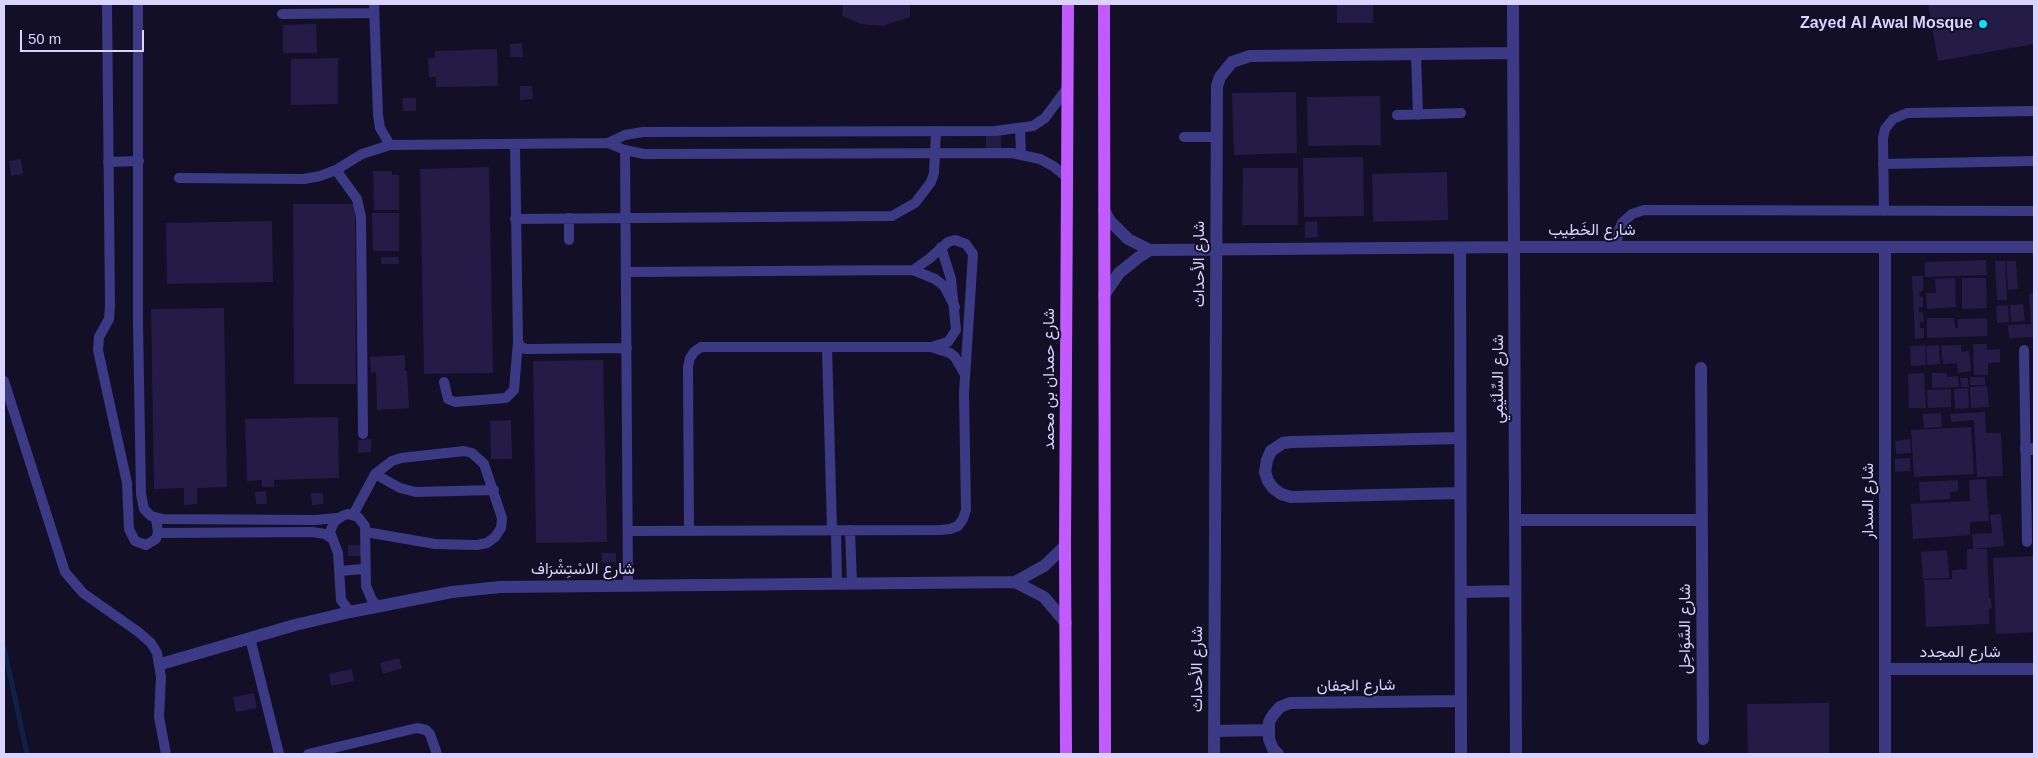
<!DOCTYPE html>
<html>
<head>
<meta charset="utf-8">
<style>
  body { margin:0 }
  #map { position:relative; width:2038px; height:758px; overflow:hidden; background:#130f26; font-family:Arial,sans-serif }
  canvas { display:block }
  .frame { position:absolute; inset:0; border:5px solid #d9d4ff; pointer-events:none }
  .scale { position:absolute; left:20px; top:30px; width:124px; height:22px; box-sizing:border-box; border:2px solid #d9d4ff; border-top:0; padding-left:6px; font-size:15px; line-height:18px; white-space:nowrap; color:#d9d4ff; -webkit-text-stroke:4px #130f26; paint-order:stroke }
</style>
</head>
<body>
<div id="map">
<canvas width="2038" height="758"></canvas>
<div class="frame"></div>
<div class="scale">50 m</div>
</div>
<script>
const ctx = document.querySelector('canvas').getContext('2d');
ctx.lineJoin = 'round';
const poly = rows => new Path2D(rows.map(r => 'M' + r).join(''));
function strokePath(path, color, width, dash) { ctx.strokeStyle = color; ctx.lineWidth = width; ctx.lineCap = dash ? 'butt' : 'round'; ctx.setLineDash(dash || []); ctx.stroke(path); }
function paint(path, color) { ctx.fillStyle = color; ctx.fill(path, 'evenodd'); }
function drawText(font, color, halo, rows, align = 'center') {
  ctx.font = font + ' Arial,Vazirmatn,sans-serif'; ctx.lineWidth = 4; ctx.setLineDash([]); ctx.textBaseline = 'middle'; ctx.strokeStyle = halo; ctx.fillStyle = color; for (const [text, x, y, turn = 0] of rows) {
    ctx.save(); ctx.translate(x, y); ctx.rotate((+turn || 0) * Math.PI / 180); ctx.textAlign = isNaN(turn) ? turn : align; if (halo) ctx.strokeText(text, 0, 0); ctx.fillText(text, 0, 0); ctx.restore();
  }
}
strokePath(poly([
  [4,647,27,754]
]), '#0c2248', 5);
paint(poly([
  [843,4,910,4,910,17,883,26,861,24,842,16],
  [1337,4,1373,4,1373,23,1337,23],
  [1928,4,2034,4,2034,44,1938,61],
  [316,24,317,53,283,53,283,25],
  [522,43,523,57,510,57,510,44],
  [497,49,498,86,436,87,436,77,429,77,428,58,435,58,435,51],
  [338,58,338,104,291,105,291,59],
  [520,86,532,86,533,99,520,100],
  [1296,92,1297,153,1234,155,1232,93],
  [1380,96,1381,145,1308,146,1307,97],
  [403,98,416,98,416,111,403,111],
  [986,135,1001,135,1001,150,986,150],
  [1363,157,1364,216,1304,217,1303,158],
  [21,159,23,174,11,176,9,161],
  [489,167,493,373,424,374,420,169],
  [1243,168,1298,168,1298,225,1242,225],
  [373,171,392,171,392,175,399,175,399,210,374,210],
  [1447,172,1448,220,1373,222,1372,174],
  [293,204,355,204,356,384,294,384],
  [372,213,399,213,399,251,373,251],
  [272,221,273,282,167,284,166,223],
  [1317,221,1318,237,1305,238,1305,222],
  [381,257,398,257,399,264,381,264],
  [1986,260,1987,275,1925,277,1925,262],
  [1995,261,2005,261,2007,300,1997,300],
  [2006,261,2016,261,2018,289,2008,290],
  [1912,276,1923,276,1923,291,1919,292,1920,296,1923,297,1923,307,1919,307,1919,312,1923,312,1924,322,1920,322,1920,328,1924,328,1924,338,1915,339],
  [1955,278,1956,307,1927,309,1926,293,1936,293,1935,279],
  [1962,278,1986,278,1987,308,1962,309],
  [2034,293,2034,337,2009,338,2008,325,2031,324,2029,294],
  [2023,304,2025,321,2011,322,2010,305],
  [2008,305,2009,322,1997,323,1996,306],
  [224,308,227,487,197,488,197,504,184,505,184,488,154,489,151,309],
  [1927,318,1954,318,1955,328,1958,328,1958,319,1987,318,1987,336,1927,338],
  [1973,344,1987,344,1987,350,2000,349,2000,362,1988,363,1988,375,1974,375],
  [1925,345,1926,365,1911,366,1910,346],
  [1939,345,1940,364,1927,365,1926,346],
  [1961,345,1961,352,1969,351,1971,371,1958,373,1957,363,1943,364,1941,346],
  [405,355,405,371,407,371,409,408,377,410,376,372,371,373,370,357],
  [603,360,607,542,536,543,533,361],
  [1924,373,1926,408,1909,408,1908,374],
  [1932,373,1947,373,1947,377,1958,376,1959,387,1932,388],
  [1970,377,1985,377,1985,385,1970,385],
  [1960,378,1968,378,1969,387,1961,387],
  [1987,386,1989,407,1971,408,1970,387],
  [1968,388,1969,408,1955,409,1954,389],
  [1951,389,1951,407,1928,408,1927,390],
  [1985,412,1986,433,2001,433,2003,476,1977,477,1974,420,1951,422,1950,414],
  [1941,413,1942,427,1924,428,1923,414],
  [338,417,339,478,274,480,274,487,262,487,262,480,247,481,245,419],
  [511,420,512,459,491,459,490,421],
  [1971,427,1974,474,1914,477,1911,430],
  [371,439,371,452,358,453,358,440],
  [1910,439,1911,453,1896,454,1895,441],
  [1910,458,1910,471,1895,472,1895,459],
  [1986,479,1989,521,1970,522,1970,535,1913,539,1911,504,1970,501,1969,480],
  [1958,480,1958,491,1950,492,1950,499,1920,501,1919,482],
  [266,491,267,504,256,504,255,492],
  [311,493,323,493,323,504,312,505],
  [2001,514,2004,546,1973,549,1972,534,1992,533,1990,515],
  [348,545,361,545,361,556,348,556],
  [1967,549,1987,549,1989,598,1991,598,1992,608,1989,609,1989,624,1926,627,1924,580,1952,579,1952,570,1967,569],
  [1947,550,1949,578,1923,579,1921,552],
  [602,553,616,553,616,562,602,563],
  [2034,556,2034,632,1996,634,1993,558],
  [399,658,402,668,383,674,380,663],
  [352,669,354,681,331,686,329,674],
  [254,693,257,708,236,712,233,697],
  [1829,703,1829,754,1748,754,1747,704]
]), '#241b47');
strokePath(poly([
  [107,4,110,306,109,319,99,337,98,350,127,483,129,529,135,541,146,545,156,539,158,533,156,518],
  [138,4,138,323,141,494,144,509,151,516,163,519,315,520,337,518],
  [374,4,378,115,380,128,390,145],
  [282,14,374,13],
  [1416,54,1418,115],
  [1397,115,1461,113],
  [1020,128,1021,154],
  [1184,137,1217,137],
  [608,143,625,150,644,154,1012,153,1040,159,1053,166,1068,178],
  [515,145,518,342,521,347,526,349,627,348],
  [625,150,628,586],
  [108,162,139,161],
  [1883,164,2034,161],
  [336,170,357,199,361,217,363,434],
  [179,178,304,179,320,176,336,170,362,154,390,145,608,143,625,135,643,132,995,131,1033,126,1045,118,1068,87],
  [1884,211,1883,138,1885,129,1893,119,1907,113,2034,111],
  [569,218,569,240],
  [515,219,892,216,915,203,931,182,934,173,936,131],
  [1616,247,1619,230,1622,223,1632,214,1644,210,2034,211],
  [626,272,913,270,935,279,944,286,955,307],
  [934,346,948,342,956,330,951,279,941,247],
  [827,347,832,530],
  [2024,350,2027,542],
  [4,381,65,572,83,593,137,631,151,643,157,653,161,677,159,717,166,754],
  [444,382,448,399,455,402,506,398,514,390,518,342],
  [375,474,400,488,416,492,494,490],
  [353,515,375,474,392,461,401,458,464,451,472,453,484,464,502,518,501,528,495,537,487,543,477,545,435,544,366,532],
  [836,530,837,584],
  [850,530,852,584],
  [628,531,941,530,950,529,958,526,963,519,966,510,964,393,973,254,966,244,955,240,948,242,929,259,913,270],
  [689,531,688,367,690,358,694,352,701,347,931,347,950,353,955,357,964,373],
  [158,533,312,532,325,534,331,538],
  [339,571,364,569],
  [350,612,341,600,338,553,330,532,334,522,342,516,348,514,358,517,365,526,366,586,372,600,378,606],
  [250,638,279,754],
  [308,754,417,728,426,730,430,734,437,754]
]), '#3d3a85', 10);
strokePath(poly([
  [1513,4,1516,754],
  [1104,210,1110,221,1128,239,1150,250,1515,247,2034,247],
  [1460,248,1461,754],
  [1885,248,1885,754],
  [1104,295,1119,273,1139,257,1150,250],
  [1701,368,1703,739],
  [1460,438,1291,442,1283,443,1271,451,1267,460,1265,472,1268,481,1273,488,1281,494,1291,497,1460,493],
  [2026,449,2034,449],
  [1515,520,1702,520],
  [1015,582,1044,566,1065,546],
  [1461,592,1515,591],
  [161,664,295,625,350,612,452,592,500,587,1015,582,1044,597,1066,623],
  [1885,669,2034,669],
  [1214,731,1268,730],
  [1214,754,1217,86,1220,77,1232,62,1250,56,1513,53],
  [1278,754,1273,749,1269,739,1269,722,1273,715,1280,707,1290,703,1461,701]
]), '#3d3a85', 12);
strokePath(poly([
  [1104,4,1105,754],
  [1066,754,1065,546,1068,4]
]), '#c25bff', 12);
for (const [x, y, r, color] of [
  [1983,24,5,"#00e5ff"]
]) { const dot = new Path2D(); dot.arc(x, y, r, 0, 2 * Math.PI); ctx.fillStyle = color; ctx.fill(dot); strokePath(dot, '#130f26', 2); }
drawText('bold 16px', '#d9d4ff', '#130f26', [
  ["Zayed Al Awal Mosque",1973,24]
], 'right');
drawText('16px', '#d9d4ff', '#130f26', [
  ["شارع الخَطِيب",1592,231],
  ["شارع الأحداث",1200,264,-90],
  ["شارع حمدان بن محمد",1050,379,-90],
  ["شارع السِّلَيْمِي",1499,379,-90],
  ["شارع السدار",1869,501,-90],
  ["شارع الاسْتِشْرَاف",583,570],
  ["شارع السَّوَاحِل",1686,629,-90],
  ["شارع المجدد",1960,653],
  ["شارع الأحداث",1198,669,-90],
  ["شارع الجفان",1356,686,-1]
]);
</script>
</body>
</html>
